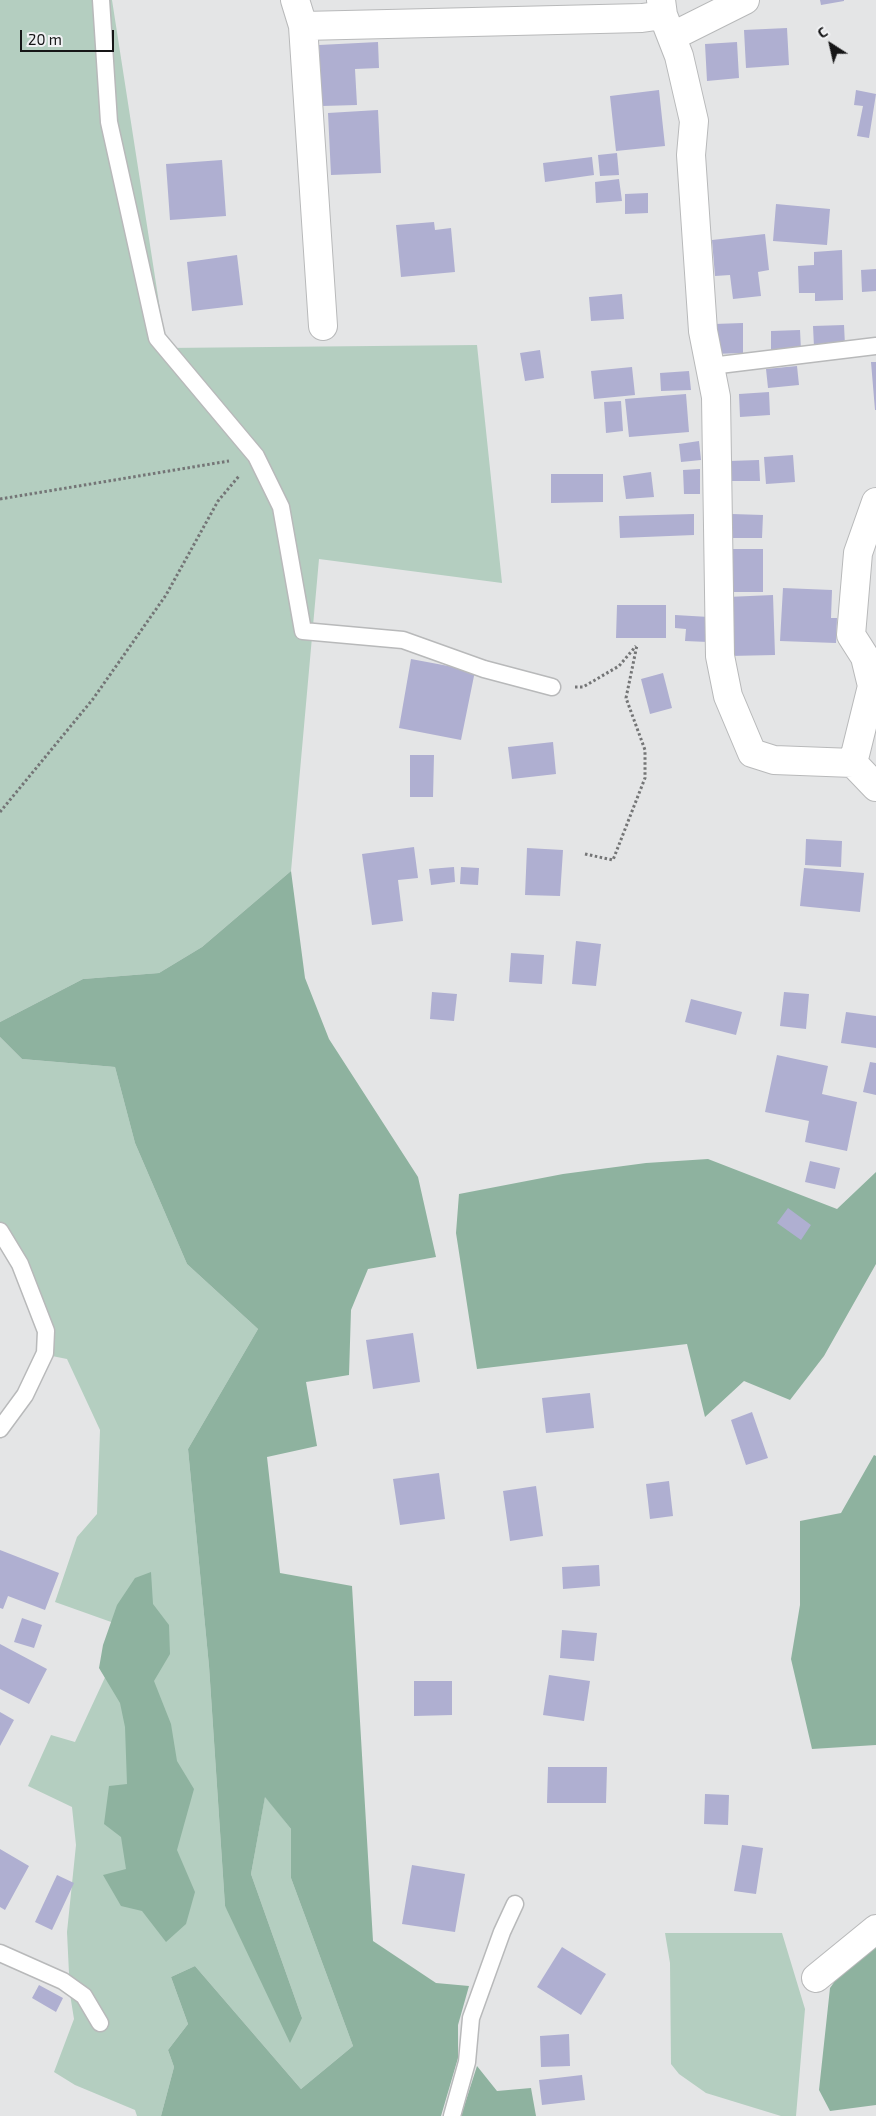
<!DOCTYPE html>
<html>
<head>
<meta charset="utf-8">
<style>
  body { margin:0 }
  #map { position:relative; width:876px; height:2116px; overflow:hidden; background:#e4e5e6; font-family:"Exo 2",sans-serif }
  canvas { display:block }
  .north { position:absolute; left:806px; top:20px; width:50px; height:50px; -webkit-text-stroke:4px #f1f2f4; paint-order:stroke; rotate:325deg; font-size:14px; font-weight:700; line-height:20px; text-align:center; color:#161617 }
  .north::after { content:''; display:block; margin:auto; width:18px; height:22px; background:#161617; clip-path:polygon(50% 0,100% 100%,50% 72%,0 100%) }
  .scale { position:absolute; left:20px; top:30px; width:94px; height:22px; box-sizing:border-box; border:2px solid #161617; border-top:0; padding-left:6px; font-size:15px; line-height:18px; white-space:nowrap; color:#161617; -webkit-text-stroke:4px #f1f2f4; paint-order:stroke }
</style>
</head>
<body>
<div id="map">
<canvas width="876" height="2116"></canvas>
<div class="north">С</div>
<div class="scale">20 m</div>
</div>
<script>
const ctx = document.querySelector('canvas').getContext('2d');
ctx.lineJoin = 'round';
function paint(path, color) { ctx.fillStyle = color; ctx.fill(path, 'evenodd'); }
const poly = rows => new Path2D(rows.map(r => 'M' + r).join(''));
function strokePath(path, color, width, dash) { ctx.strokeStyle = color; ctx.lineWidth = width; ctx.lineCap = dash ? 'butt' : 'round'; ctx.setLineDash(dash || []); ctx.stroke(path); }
paint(poly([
  [0,0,112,0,166,348,477,345,502,583,319,559,291,871,202,947,159,973,83,979,0,1022],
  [0,1037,22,1059,115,1067,135,1143,187,1264,258,1329,188,1449,209,1666,225,1906,302,2018,251,1874,265,1796,291,1829,291,1878,353,2046,301,2089,195,1966,171,1977,188,2024,168,2050,174,2067,161,2116,137,2116,135,2110,75,2085,54,2072,74,2019,70,1994,67,1932,76,1845,72,1807,28,1786,51,1735,75,1742,128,1628,55,1602,77,1537,97,1514,100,1430,67,1359,52,1356,14,1268,0,1247],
  [665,1933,782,1933,805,2009,796,2116,781,2116,706,2093,679,2074,671,2064,670,1963]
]), '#b4cec0');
paint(poly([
  [291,871,305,978,329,1039,418,1177,436,1257,368,1269,351,1310,349,1375,306,1382,317,1446,267,1457,280,1573,352,1586,373,1941,436,1983,469,1986,458,2025,458,2058,441,2116,161,2116,174,2067,168,2050,188,2024,171,1977,195,1966,301,2089,353,2046,291,1878,291,1829,265,1797,251,1874,302,2018,290,2043,225,1906,209,1666,188,1449,258,1329,187,1264,135,1143,115,1067,22,1059,0,1037,0,1022,83,979,159,973,202,947],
  [708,1159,837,1209,876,1172,876,1264,824,1356,790,1400,744,1381,705,1417,687,1344,477,1369,456,1233,459,1194,563,1174,646,1163],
  [874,1455,876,1456,876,1745,812,1749,791,1659,800,1605,800,1521,841,1513],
  [151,1572,153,1604,169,1625,170,1654,154,1681,171,1724,177,1761,194,1789,177,1850,195,1892,186,1924,166,1942,142,1911,121,1906,103,1875,126,1869,121,1837,104,1824,109,1786,127,1784,125,1727,120,1703,99,1668,103,1645,117,1605,135,1578],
  [876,1940,876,2105,830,2111,819,2090,830,1988,842,1971],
  [477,2066,497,2091,531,2088,536,2116,461,2116]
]), '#8eb29f');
paint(poly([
  [820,0,844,0,844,1,821,5],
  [787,28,789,65,746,68,744,30],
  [378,42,379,68,355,69,357,105,322,106,319,45],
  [737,42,739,78,707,81,705,44],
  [659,90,665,146,616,151,610,96],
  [856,90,876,94,869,138,857,136,863,106,854,105],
  [378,110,381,173,331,175,328,113],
  [617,153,619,175,600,176,598,155],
  [592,157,594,175,545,182,543,163],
  [222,160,226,216,170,220,166,164],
  [619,179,622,201,596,203,595,182],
  [648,193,648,213,625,214,625,194],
  [776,204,830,209,827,245,773,241],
  [434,222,435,230,451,228,455,272,401,277,396,225],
  [765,234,769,270,758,272,761,296,733,299,730,275,715,276,712,240],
  [842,250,843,300,815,301,815,293,799,293,798,266,814,265,814,252],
  [237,255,243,305,192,311,187,262],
  [876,269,876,291,862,292,861,270],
  [622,294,624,319,591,321,589,297],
  [743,323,743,353,714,354,714,324],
  [844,325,845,345,814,347,813,326],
  [800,330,801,350,771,351,771,331],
  [540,350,544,378,525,381,520,353],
  [871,362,876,362,876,410,875,410],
  [797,366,799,385,768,388,766,369],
  [632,367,635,395,594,399,591,371],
  [689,371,691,390,661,391,660,373],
  [769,392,770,415,740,417,739,394],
  [686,394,689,432,629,437,625,399],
  [621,401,623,431,606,433,604,402],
  [699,441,701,460,681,462,679,444],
  [793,455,795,482,766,484,764,457],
  [759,460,760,481,730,481,729,461],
  [700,469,700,494,684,494,683,470],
  [651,472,654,497,626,499,623,476],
  [551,474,603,474,603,502,551,503],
  [694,514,694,535,620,538,619,516],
  [732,514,763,515,762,538,732,538],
  [729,549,763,549,763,592,729,592],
  [783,588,832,590,831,618,837,618,836,643,780,641],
  [773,595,775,655,729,656,727,597],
  [617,605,666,605,666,638,616,638],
  [675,615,709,617,708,642,685,641,686,629,675,628],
  [411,659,475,671,461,740,399,728],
  [663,673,672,708,650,714,641,679],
  [553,742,556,774,512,779,508,747],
  [410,755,434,755,433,797,410,797],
  [806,839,842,841,841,867,805,865],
  [414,847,418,878,398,880,403,921,372,925,362,854],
  [527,848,563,850,560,896,525,895],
  [454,867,455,882,431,885,429,869],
  [461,867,479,868,478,885,460,884],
  [804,868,864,873,860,912,800,906],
  [576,941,601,944,596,986,572,984],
  [511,953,544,955,542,984,509,982],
  [432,992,457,994,454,1021,430,1019],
  [784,992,809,994,806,1029,780,1026],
  [691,999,742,1012,736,1035,685,1022],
  [846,1012,876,1016,876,1048,841,1043],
  [777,1055,828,1066,822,1094,857,1102,847,1151,805,1142,809,1121,765,1112],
  [870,1062,876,1063,876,1095,863,1092],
  [810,1161,840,1168,835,1189,805,1182],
  [788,1208,811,1225,801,1240,777,1223],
  [413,1333,420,1382,373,1389,366,1340],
  [590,1393,594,1428,546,1433,542,1398],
  [752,1412,768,1458,746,1465,731,1420],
  [439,1473,445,1519,400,1525,393,1479],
  [669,1481,673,1516,650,1519,646,1484],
  [536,1486,543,1536,510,1541,503,1491],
  [0,1550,59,1573,45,1610,8,1596,3,1609,0,1608],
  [599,1565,600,1586,563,1589,562,1567],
  [22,1618,42,1625,34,1648,14,1642],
  [562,1630,597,1633,594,1661,560,1658],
  [0,1644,47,1669,29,1704,0,1689],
  [549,1675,590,1681,584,1721,543,1715],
  [414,1681,452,1681,452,1715,414,1716],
  [0,1712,14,1720,0,1746],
  [548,1767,607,1767,606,1803,547,1803],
  [705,1794,729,1795,728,1825,704,1824],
  [742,1845,763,1848,756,1894,734,1891],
  [0,1849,29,1866,5,1910,0,1907],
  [412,1865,465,1874,455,1932,402,1924],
  [57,1875,74,1883,52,1930,35,1922],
  [562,1947,606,1974,581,2015,537,1987],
  [39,1985,63,1998,56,2012,32,1998],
  [569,2034,570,2066,541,2067,540,2036],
  [582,2075,585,2100,542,2105,539,2080]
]), '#afafd1');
const lane = poly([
  [101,0,109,122,157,338,256,456,281,507,303,631,403,640,484,669,552,687],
  [711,366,876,346],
  [0,1231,20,1264,46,1331,45,1353,25,1395,0,1429],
  [0,1953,63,1981,84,1996,100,2023],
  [452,2116,467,2062,471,2018,502,1932,515,1904]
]);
const street = poly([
  [295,0,303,26],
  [661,0,663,15,679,56,694,121,691,155,703,331,716,397,720,656,728,696,752,753,774,760,853,763,876,787],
  [673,36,745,0],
  [323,326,303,26,642,18,663,15],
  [853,763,872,686,865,657,851,635,858,553,876,502],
  [816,1978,876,1929]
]);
strokePath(lane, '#b8b9ba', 19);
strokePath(street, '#b8b9ba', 30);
strokePath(poly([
  [0,499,229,461],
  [575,687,583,687,619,666,636,646],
  [0,812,93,699,166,595,218,501,239,476],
  [585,854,613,860,645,778,645,750,626,698,637,645]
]), '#747576', 3, [2.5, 2.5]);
strokePath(lane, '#fff', 16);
strokePath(street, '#fff', 28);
</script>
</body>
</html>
